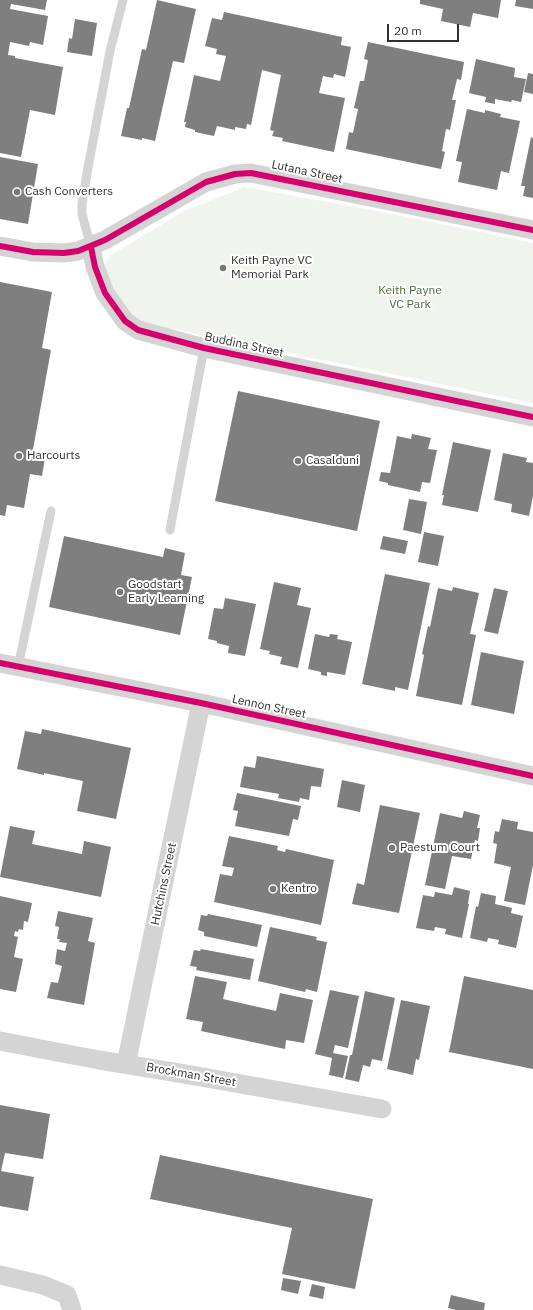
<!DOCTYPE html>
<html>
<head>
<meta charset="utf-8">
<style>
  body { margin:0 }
  #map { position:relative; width:533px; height:1310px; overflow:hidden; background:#fff; font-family:"IBM Plex Sans",sans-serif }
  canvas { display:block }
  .scale { position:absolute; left:387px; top:24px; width:72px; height:18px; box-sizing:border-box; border:2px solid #303030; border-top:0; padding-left:5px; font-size:12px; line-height:14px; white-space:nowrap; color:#303030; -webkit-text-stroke:3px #fff; paint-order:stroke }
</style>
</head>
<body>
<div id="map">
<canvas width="533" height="1310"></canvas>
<div class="scale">20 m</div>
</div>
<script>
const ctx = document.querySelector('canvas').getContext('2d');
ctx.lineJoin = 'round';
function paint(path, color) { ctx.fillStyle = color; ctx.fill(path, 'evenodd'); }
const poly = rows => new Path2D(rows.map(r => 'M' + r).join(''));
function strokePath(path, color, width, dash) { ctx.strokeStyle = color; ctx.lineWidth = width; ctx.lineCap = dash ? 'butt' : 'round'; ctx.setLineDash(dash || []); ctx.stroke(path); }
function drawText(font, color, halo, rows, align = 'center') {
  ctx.font = font + ' "IBM Plex Sans",sans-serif'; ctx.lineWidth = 4; ctx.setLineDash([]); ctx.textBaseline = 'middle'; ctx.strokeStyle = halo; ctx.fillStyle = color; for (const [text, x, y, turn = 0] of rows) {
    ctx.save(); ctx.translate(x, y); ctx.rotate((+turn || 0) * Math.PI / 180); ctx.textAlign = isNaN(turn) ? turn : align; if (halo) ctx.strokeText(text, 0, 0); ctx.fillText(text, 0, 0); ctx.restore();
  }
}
paint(poly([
  [245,187,393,214,533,243,533,403,147,324,136,319,116,301,104,264,111,255,184,211]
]), '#eff5ed');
paint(poly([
  [0,0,47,0,45,10,11,4,10,9,48,16,43,45,30,42,29,46,10,42,8,55,15,56,15,58,63,67,55,115,30,110,21,157,0,153],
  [157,0,196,9,184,63,173,61,155,141,142,138,142,140,121,136,127,108,129,108,142,49,146,50],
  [420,0,501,0,498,18,473,13,470,27,441,21,443,9,420,4],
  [516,0,533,0,533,9,515,6],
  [224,12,342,37,341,45,351,47,345,77,334,74,333,78,323,76,319,93,345,98,334,152,282,141,283,138,272,136,274,131,270,130,281,75,262,70,251,125,247,124,246,129,235,127,235,130,217,126,214,136,195,132,195,130,185,127,186,122,184,122,194,75,220,81,226,56,216,54,217,49,205,46,212,18,222,20],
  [75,19,97,23,92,56,67,52,69,38,72,39],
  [368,42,464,62,461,80,457,79,452,100,456,100,450,130,446,129,442,151,445,152,441,169,346,149,349,132,353,133,358,109,354,108,360,81,364,81,368,60,364,59],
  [476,59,515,68,514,77,526,79,521,102,512,100,511,102,495,99,495,104,485,102,486,97,469,93],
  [528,73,533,74,533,94,524,92],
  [467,109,485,113,485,110,501,114,500,117,520,121,509,173,501,171,497,190,458,182,462,162,456,161],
  [531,137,533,138,533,198,523,196,525,186,521,186],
  [0,157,38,164,28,224,0,219],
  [0,282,52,292,42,348,51,350,32,455,45,458,42,476,30,474,24,508,7,505,5,516,0,515],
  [238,391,380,421,357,531,215,501],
  [412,434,431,438,428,449,437,450,430,483,422,482,420,492,388,485,388,483,379,481,381,472,390,473,397,436,411,439],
  [453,442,491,450,478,512,442,505,444,495,442,495],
  [503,453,527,458,526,462,533,463,533,496,529,516,511,512,512,504,494,500],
  [409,499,427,502,421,534,403,530],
  [424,532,444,536,438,566,418,562],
  [64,536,163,557,165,548,185,553,181,575,192,577,180,635,49,607],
  [383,536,408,541,405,554,380,549],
  [385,574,430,583,408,690,395,687,395,691,362,684],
  [274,582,301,588,297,605,311,608,298,668,280,664,282,657,269,654,270,651,260,649],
  [453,587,479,593,470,634,476,635,462,705,416,696,424,655,422,654,428,626,430,627,438,588,452,591],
  [494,588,508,591,498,634,484,631],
  [225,598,256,604,245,656,228,653,229,646,217,643,217,641,208,639,214,608,223,609],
  [315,634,329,637,330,634,338,635,337,639,352,642,345,675,327,672,327,676,321,675,321,672,308,669],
  [481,652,524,661,514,714,471,705],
  [42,729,131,748,116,819,77,811,83,781,44,773,44,775,17,769,25,731,41,734],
  [257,756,324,769,321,787,311,786,309,800,300,798,299,802,278,798,279,794,240,787,244,766,255,768],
  [342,780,365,785,360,812,337,807],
  [237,793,301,806,298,820,293,819,289,836,235,826,238,811,233,810],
  [380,805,420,813,399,913,352,904,357,883,364,885],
  [464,811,480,815,477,828,480,828,478,841,475,840,471,859,452,856,445,889,425,885,440,813,462,818],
  [502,819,518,822,517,829,533,832,533,865,525,905,504,901,511,867,494,863,497,844,493,843,495,831,499,832],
  [10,826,35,831,32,844,82,854,84,841,111,847,101,897,0,877],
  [229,836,278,846,277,850,285,852,286,849,334,860,321,925,214,902,220,874,232,876,234,868,222,866],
  [454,887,470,891,468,904,469,904,462,938,445,934,446,929,435,927,434,931,416,928,423,895,434,897,435,892,452,895],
  [481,893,496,896,495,904,512,908,511,913,523,916,516,948,498,944,499,940,488,938,487,942,470,938,476,906,478,907],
  [0,896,32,903,28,922,24,921,23,930,19,929,18,932,15,931,14,936,18,937,14,957,23,959,16,992,0,989],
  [58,911,93,918,88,941,95,943,84,1005,47,998,51,982,58,983,62,966,55,964,57,949,65,951,67,943,59,942,60,939,57,939,59,927,55,926],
  [208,914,262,925,257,947,204,936,204,932,198,930,201,915,207,916],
  [270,927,317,937,316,940,327,942,317,992,306,989,305,992,258,981],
  [201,949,254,959,250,980,196,970,197,967,190,966,194,950,200,951],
  [195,976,227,982,223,999,276,1011,280,993,313,1000,304,1043,286,1040,285,1049,201,1031,203,1022,186,1019],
  [464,976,533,990,533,1069,449,1052],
  [330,990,359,996,348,1048,335,1045,333,1053,348,1056,343,1078,329,1075,332,1058,315,1054],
  [365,991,395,998,382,1061,372,1059,370,1067,363,1065,359,1082,345,1079,350,1055,352,1055],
  [401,1000,430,1006,419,1060,416,1059,413,1075,387,1069],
  [0,1105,50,1114,43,1159,5,1153,1,1171,34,1177,28,1211,0,1206],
  [160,1155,373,1199,355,1289,282,1274,292,1228,150,1199],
  [283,1278,301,1281,298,1294,281,1290],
  [312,1284,325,1287,323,1299,309,1296],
  [451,1295,485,1303,484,1310,456,1310,448,1308]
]), '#7f7f7f');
strokePath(poly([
  [91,247,82,214,82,204,87,173,110,51,123,0],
  [170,530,204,348],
  [18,667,51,511]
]), '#d4d4d4', 9);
strokePath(poly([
  [0,246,33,252,64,253,78,251,105,240,206,182,235,174,251,173,533,230],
  [91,247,95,267,105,293,125,321,138,330,204,348,533,417],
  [0,663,201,703,533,776],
  [0,1041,99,1060,179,1073,382,1109],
  [126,1064,201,703],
  [0,1275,43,1285,67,1295,72,1310]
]), '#d4d4d4', 19);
strokePath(poly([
  [0,246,33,252,64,253,78,251,105,240,206,182,235,174,251,173,533,230],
  [91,247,95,267,105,293,125,321,138,330,204,348,533,417],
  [0,663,201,703,533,776]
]), '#d6006c', 6);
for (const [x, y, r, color] of [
  [17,192,4,"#787878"],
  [223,268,4,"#787878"],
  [19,456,4,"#787878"],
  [298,461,4,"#787878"],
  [120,592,4,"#787878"],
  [392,848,4,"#787878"],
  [273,889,4,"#787878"]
]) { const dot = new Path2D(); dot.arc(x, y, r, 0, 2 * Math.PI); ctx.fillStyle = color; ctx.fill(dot); strokePath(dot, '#fff', 1.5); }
drawText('12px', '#303030', '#fff', [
  ["Lutana Street",307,172,12],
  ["Buddina Street",244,345,12],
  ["Lennon Street",269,707,12],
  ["Hutchins Street",164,884,-78],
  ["Brockman Street",191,1075,10]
]);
drawText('12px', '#303030', '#fff', [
  ["Cash Converters",25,192],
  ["Keith Payne VC",231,261],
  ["Memorial Park",231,275],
  ["Harcourts",27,456],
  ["Casalduni",306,461],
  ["Goodstart",128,585],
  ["Early Learning",128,599],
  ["Paestum Court",400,848],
  ["Kentro",281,889]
], 'left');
drawText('12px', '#486c3d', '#fff', [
  ["Keith Payne",410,291],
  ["VC Park",410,305]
]);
</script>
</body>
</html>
